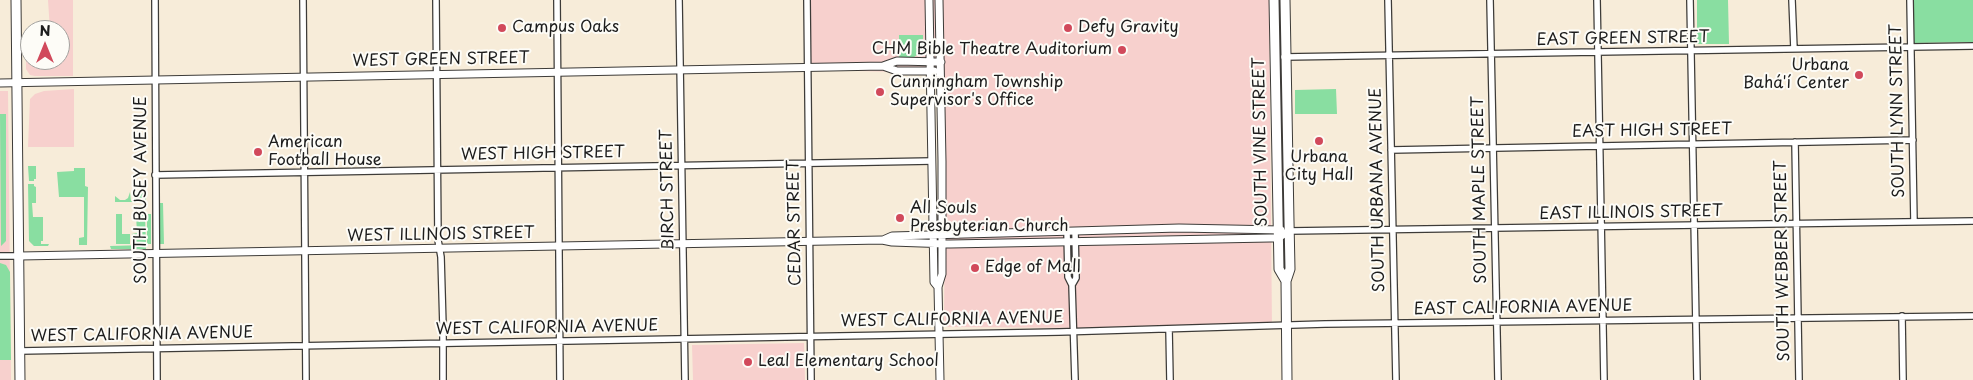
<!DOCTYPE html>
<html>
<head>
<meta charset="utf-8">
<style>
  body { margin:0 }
  #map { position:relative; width:1973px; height:380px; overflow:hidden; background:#f7ecd9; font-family:"Playpen Sans",sans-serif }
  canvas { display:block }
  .north { position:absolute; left:20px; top:20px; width:50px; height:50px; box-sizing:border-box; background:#fdfcf7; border:1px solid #a3a29f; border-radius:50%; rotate:0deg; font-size:14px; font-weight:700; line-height:20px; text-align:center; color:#1c1c1c }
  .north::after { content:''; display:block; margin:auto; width:18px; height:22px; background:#d1495b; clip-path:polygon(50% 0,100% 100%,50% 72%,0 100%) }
</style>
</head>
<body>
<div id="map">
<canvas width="1973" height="380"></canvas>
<div class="north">N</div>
</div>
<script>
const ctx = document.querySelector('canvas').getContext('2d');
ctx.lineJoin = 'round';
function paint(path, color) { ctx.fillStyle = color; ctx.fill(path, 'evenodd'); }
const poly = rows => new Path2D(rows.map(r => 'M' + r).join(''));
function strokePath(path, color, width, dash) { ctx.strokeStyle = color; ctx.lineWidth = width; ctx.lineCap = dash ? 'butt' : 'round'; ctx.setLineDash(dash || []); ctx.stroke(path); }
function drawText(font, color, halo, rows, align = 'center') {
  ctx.font = font + ' "Playpen Sans",sans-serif'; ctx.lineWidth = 4; ctx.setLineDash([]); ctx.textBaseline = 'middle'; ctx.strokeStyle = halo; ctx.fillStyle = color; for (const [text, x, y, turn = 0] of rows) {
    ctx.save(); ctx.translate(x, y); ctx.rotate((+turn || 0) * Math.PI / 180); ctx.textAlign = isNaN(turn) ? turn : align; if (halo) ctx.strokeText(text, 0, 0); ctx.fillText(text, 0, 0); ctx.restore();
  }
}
paint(poly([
  [48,0,73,0,73,76,35,76,30,75,26,69,26,35,30,35,30,60,60,60,60,30,50,30],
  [807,0,1269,0,1272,329,944,327,945,183,944,124,936,73,819,70,807,67],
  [74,89,74,147,28,147,30,99,35,94,44,91],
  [0,91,8,91,11,380,0,380],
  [804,343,805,380,693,380,692,345]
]), '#f7d0cd');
paint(poly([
  [1697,0,1728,0,1729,44,1697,44],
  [1912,0,1973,0,1973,42,1913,43],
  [899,35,923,35,923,51,914,57,899,57],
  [1336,89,1337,114,1295,114,1295,90],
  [0,114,6,114,6,241,1,246],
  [28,166,36,166,36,179,34,179,34,181,29,181],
  [74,168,85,168,85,186,88,187,87,245,79,245,79,238,84,237,84,197,59,197,57,172,74,171],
  [28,184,34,184,34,186,36,187,36,203,32,203,33,217,43,217,43,241,41,241,41,244,49,244,48,246,34,246,29,241],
  [146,189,146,209,144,208,143,202,115,202,115,196,120,200,125,200,128,198,130,192,131,201,139,201,139,193],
  [160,203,163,203,164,244,160,244],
  [116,214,122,214,122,234,130,234,130,244,116,244],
  [147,214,151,214,151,244,147,244],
  [136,215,145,215,146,244,132,244,132,234,137,233],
  [146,245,146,249,111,249,110,246],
  [0,263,6,265,10,272,11,360,0,360]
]), '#89dea1');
const minor = poly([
  [155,0,157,380],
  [303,0,306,380],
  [436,0,438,240,441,257,443,327,443,380],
  [557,0,560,380],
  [679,0,685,380],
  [807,0,811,380],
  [1388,0,1396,380],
  [1490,0,1498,380],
  [1597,0,1604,380],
  [1690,0,1697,380],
  [1792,0,1794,49],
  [1910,0,1914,222],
  [1284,57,1973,46],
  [1795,142,1799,380],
  [1391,150,1913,140],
  [155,175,932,161],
  [1067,231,1068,277,1072,285,1075,380],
  [1289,231,1973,221],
  [0,256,20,256],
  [1072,285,1076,278,1075,231],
  [1902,316,1903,380],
  [1169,329,1170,380],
  [20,351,1059,332,1325,324,1973,316]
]);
const tertiary = poly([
  [929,0,934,282,938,287],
  [939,0,942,161,942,274,938,287,940,380],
  [883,66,897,71,934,71],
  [0,83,883,66,897,61,941,62],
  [883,240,892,236,1075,231,1179,228,1281,230],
  [20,256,882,240,892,242,950,244,1270,238,1278,238,1289,231]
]);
const secondary = poly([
  [16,0,20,380],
  [1274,0,1279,269,1286,281],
  [1285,0,1289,221,1290,269,1286,281,1287,380]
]);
strokePath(minor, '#3d3b38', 8);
strokePath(tertiary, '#3d3b38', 9);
strokePath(secondary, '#3d3b38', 11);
strokePath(minor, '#fff', 5.5);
strokePath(tertiary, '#fff', 7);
strokePath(secondary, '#fff', 9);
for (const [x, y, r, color] of [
  [502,28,5,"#d1495b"],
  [1068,28,5,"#d1495b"],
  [1122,50,5,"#d1495b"],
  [1859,75,5,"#d1495b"],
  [880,92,5,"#d1495b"],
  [1319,141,5,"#d1495b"],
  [258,152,5,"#d1495b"],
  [900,218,5,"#d1495b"],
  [975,268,5,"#d1495b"],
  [748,362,5,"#d1495b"]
]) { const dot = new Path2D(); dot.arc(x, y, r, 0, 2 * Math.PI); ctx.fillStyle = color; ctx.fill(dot); strokePath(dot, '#fdfcf7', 2); }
drawText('16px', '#1c1c1c', '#fdfcf7', [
  ["Campus Oaks",512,28],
  ["Defy Gravity",1078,28],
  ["CHM Bible Theatre Auditorium",1112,50,"right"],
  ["Urbana",1849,66,"right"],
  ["Bahá'í Center",1849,84,"right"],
  ["Cunningham Township",890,83],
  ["Supervisor's Office",890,101],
  ["American",268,143],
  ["Football House",268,161],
  ["Urbana",1319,158,"center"],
  ["City Hall",1319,176,"center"],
  ["All Souls",910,209],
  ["Presbyterian Church",910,227],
  ["Edge of Mall",985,268],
  ["Leal Elementary School",758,362]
], 'left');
drawText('16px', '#1c1c1c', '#fdfcf7', [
  ["EAST GREEN STREET",1623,39,-1],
  ["WEST GREEN STREET",441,60,-1],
  ["SOUTH LYNN STREET",1898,111,-91],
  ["EAST HIGH STREET",1652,131,-1],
  ["SOUTH VINE STREET",1261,142,-91],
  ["WEST HIGH STREET",543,154,-1],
  ["SOUTH BUSEY AVENUE",142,190,-90],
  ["BIRCH STREET",668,190,-91],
  ["SOUTH URBANA AVENUE",1378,190,-91],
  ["SOUTH MAPLE STREET",1480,190,-91],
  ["EAST ILLINOIS STREET",1631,213,-1],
  ["CEDAR STREET",795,223,-91],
  ["WEST ILLINOIS STREET",441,235,-1],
  ["SOUTH WEBBER STREET",1783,261,-91],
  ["EAST CALIFORNIA AVENUE",1523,308,-1],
  ["WEST CALIFORNIA AVENUE",952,320,-1],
  ["WEST CALIFORNIA AVENUE",547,328,-1],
  ["WEST CALIFORNIA AVENUE",142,335,-1]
]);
</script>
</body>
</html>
